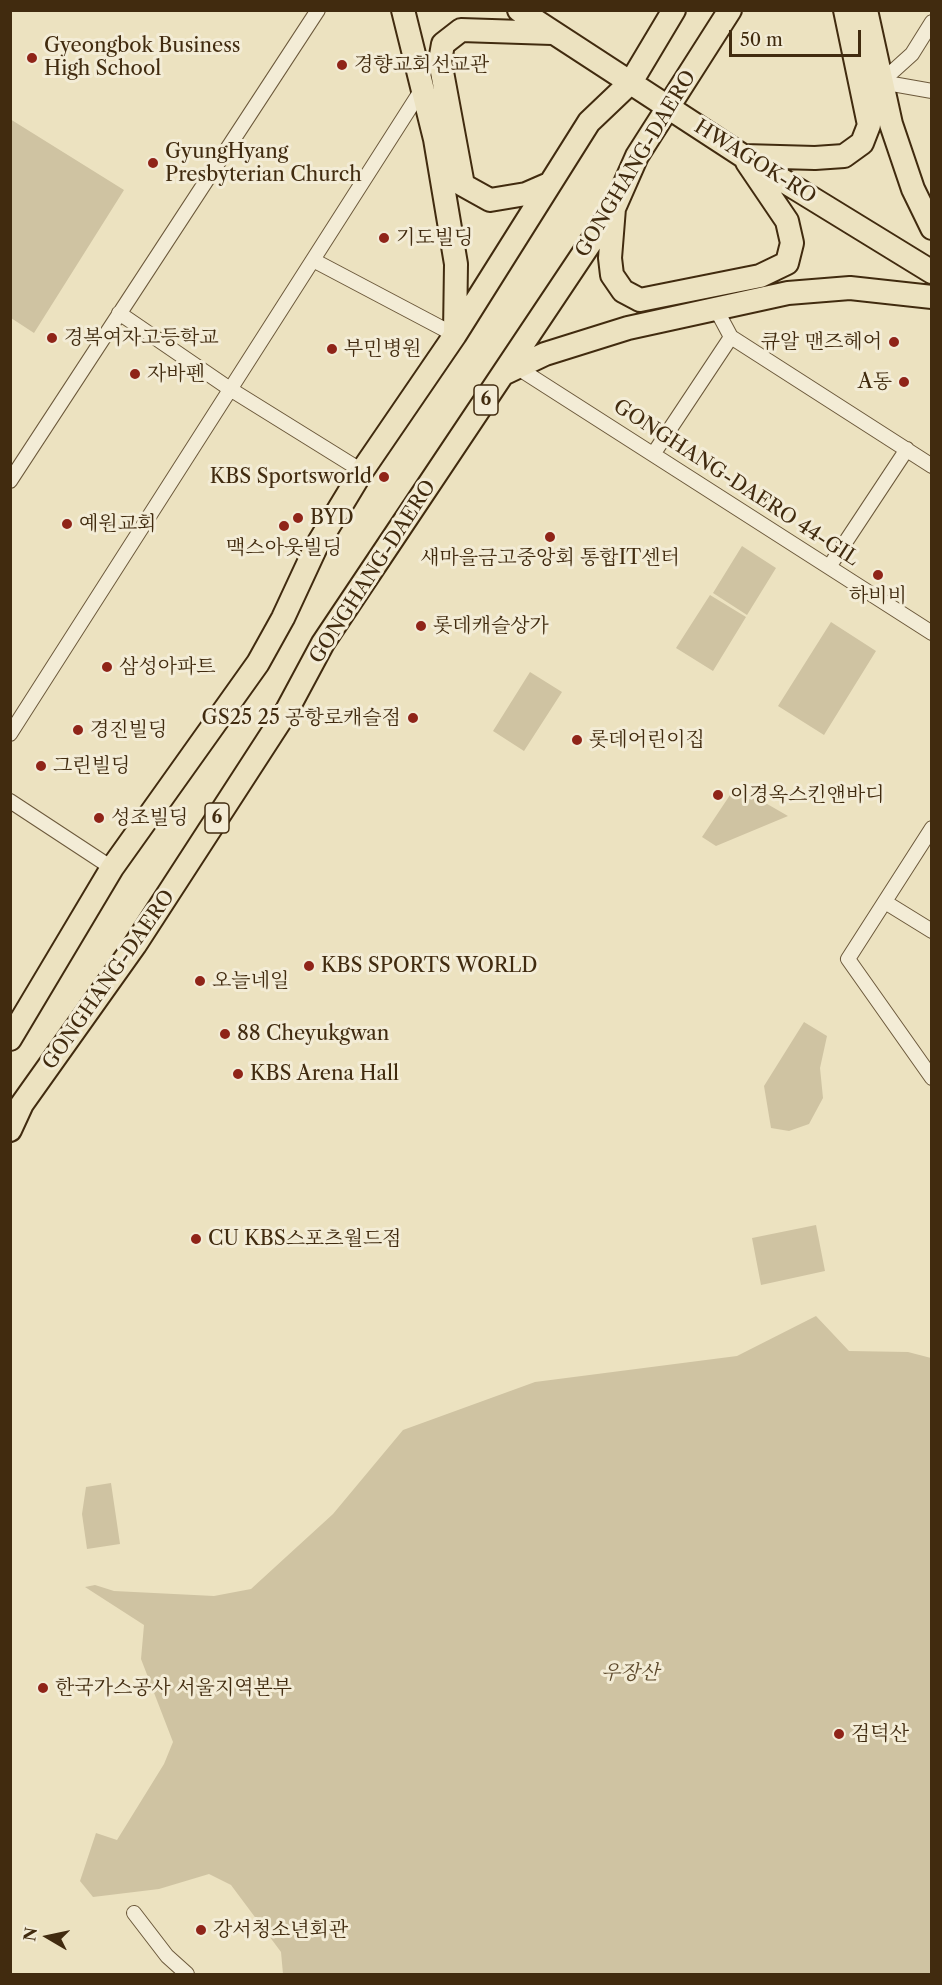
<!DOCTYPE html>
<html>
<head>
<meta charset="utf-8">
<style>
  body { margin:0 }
  #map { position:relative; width:942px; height:1985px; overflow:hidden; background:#ece2c0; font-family:"Libre Caslon Text",serif }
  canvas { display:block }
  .frame { position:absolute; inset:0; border:12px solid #412b0f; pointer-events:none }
  .north { position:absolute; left:18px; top:1907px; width:60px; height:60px; -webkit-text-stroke:4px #f3ecd6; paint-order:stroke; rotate:279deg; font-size:16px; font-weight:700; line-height:24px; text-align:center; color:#412b0f }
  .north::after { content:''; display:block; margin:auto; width:21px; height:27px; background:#412b0f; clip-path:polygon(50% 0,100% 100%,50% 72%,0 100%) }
  .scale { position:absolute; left:729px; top:30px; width:132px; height:27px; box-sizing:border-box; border:3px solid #412b0f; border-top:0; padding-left:8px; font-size:18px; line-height:21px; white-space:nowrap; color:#412b0f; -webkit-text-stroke:4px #f3ecd6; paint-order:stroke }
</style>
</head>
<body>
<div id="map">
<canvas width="942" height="1985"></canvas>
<div class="frame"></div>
<div class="north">N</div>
<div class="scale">50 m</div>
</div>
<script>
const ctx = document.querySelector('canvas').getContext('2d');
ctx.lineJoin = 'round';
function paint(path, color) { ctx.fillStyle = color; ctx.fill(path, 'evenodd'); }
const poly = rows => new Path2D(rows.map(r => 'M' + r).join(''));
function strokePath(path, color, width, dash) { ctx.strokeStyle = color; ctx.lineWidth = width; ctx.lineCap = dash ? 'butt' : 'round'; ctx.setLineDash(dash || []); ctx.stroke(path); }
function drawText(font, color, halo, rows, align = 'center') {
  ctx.font = font + ' "Libre Caslon Text","Noto Serif KR",serif'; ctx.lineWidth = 6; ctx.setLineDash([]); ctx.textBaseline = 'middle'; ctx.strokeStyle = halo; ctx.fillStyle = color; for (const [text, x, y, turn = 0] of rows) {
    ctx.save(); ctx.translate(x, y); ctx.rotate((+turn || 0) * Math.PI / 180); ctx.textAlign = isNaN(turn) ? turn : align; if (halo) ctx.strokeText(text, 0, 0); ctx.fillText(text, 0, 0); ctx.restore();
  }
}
paint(poly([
  [10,119,124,190,34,333,11,318],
  [742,546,776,568,747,615,713,593],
  [710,595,746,617,713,671,676,648],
  [831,622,876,651,824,735,778,706],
  [530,672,562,692,524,751,493,731],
  [736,786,788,816,716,846,702,837],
  [804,1022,827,1036,820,1068,823,1098,809,1124,789,1131,771,1128,764,1086],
  [816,1225,825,1271,761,1285,752,1238],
  [816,1316,849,1351,908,1352,931,1358,931,1974,283,1974,281,1952,231,1885,209,1874,159,1889,93,1897,80,1881,96,1833,117,1840,164,1764,173,1742,141,1659,144,1625,85,1587,95,1585,114,1591,214,1596,251,1589,333,1514,403,1430,535,1382,737,1356],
  [111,1483,120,1544,87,1549,82,1514,86,1487]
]), '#cfc3a2');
const street = poly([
  [881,82,912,54,932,22],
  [881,82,932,91],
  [313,260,455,335],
  [716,309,731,337,932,466],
  [119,313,230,389,362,471],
  [518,368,932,633],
  [654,453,731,337],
  [10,481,318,10],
  [829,567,907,449],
  [10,734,424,86],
  [10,801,112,868],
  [932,828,848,959,932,1078],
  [885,902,932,931],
  [134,1913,167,1956,187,1974]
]);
const primary = poly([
  [403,10,435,139,456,264,455,333],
  [519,10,743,156,932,272],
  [866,10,891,124,913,189,932,228],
  [744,156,815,158,844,156,862,143,869,125,845,10],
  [549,184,526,194,490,200,463,185,440,61,443,44,461,30,552,33],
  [614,208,610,258,612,275,623,291,640,300,760,276,787,263,792,243,787,221,747,162],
  [505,373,545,354,628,328,788,293,850,288,932,297],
  [10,1039,112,868,258,663,283,618,316,547,362,471,455,335,589,122,631,82,674,10],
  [10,1130,22,1104,135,945,286,712,323,643,615,206,637,156,730,10]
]);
strokePath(street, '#6c593b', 16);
strokePath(primary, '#412b0f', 26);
strokePath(street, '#f3ecd6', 14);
strokePath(primary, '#ece2c0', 22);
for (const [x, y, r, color] of [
  [32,58,6,"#8f2418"],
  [342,65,6,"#8f2418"],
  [153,163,6,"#8f2418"],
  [384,238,6,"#8f2418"],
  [52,338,6,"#8f2418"],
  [894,342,6,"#8f2418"],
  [332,349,6,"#8f2418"],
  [135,374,6,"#8f2418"],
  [904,382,6,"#8f2418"],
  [384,477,6,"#8f2418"],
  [298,518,6,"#8f2418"],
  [67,524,6,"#8f2418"],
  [284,526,6,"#8f2418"],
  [550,537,6,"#8f2418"],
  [878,575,6,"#8f2418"],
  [421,626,6,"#8f2418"],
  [107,667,6,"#8f2418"],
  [413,718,6,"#8f2418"],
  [78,730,6,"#8f2418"],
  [577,740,6,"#8f2418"],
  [41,766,6,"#8f2418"],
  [718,795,6,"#8f2418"],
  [99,818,6,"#8f2418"],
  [309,966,6,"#8f2418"],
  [200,981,6,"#8f2418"],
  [225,1034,6,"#8f2418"],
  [238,1074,6,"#8f2418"],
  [196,1239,6,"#8f2418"],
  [43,1688,6,"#8f2418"],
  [839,1734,6,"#8f2418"],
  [201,1930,6,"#8f2418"]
]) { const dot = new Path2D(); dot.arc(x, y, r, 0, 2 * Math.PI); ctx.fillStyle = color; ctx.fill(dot); strokePath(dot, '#f3ecd6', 2); }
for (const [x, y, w] of [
  [486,400,24],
  [217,818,24]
]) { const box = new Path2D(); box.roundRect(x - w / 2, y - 15, w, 30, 4.5); ctx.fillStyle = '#f3ecd6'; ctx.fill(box); strokePath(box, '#412b0f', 1.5); }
drawText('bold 18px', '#412b0f', null, [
  ["6",486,400],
  ["6",217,818]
]);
drawText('20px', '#412b0f', '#f3ecd6', [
  ["Gyeongbok Business",44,46],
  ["High School",44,69],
  ["경향교회선교관",354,65],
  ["GyungHyang",165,152],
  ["Presbyterian Church",165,175],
  ["기도빌딩",396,238],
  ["경복여자고등학교",64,338],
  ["큐알 맨즈헤어",882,342,"right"],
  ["부민병원",344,349],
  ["자바펜",147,374],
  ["A동",892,382,"right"],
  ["KBS Sportsworld",372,477,"right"],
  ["BYD",310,518],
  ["예원교회",79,524],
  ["맥스아웃빌딩",284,548,"center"],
  ["새마을금고중앙회 통합IT센터",550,558,"center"],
  ["하비비",878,596,"center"],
  ["롯데캐슬상가",433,626],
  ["삼성아파트",119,667],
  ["GS25 25 공항로캐슬점",401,718,"right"],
  ["경진빌딩",90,730],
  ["롯데어린이집",589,740],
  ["그린빌딩",53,766],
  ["이경옥스킨앤바디",730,795],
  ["성조빌딩",111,818],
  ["KBS SPORTS WORLD",321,966],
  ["오늘네일",212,981],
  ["88 Cheyukgwan",237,1034],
  ["KBS Arena Hall",250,1074],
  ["CU KBS스포츠월드점",208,1239],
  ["한국가스공사 서울지역본부",55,1688],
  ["검덕산",851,1734],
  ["강서청소년회관",213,1930]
], 'left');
drawText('20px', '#412b0f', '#f3ecd6', [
  ["HWAGOK-RO",755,162,32],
  ["GONGHANG-DAERO",636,164,-59],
  ["GONGHANG-DAERO 44-GIL",736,483,33],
  ["GONGHANG-DAERO",373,572,-57],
  ["GONGHANG-DAERO",109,980,-55]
]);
drawText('italic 20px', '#5d492c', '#f3ecd6', [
  ["우장산",630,1673]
]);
</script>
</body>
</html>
